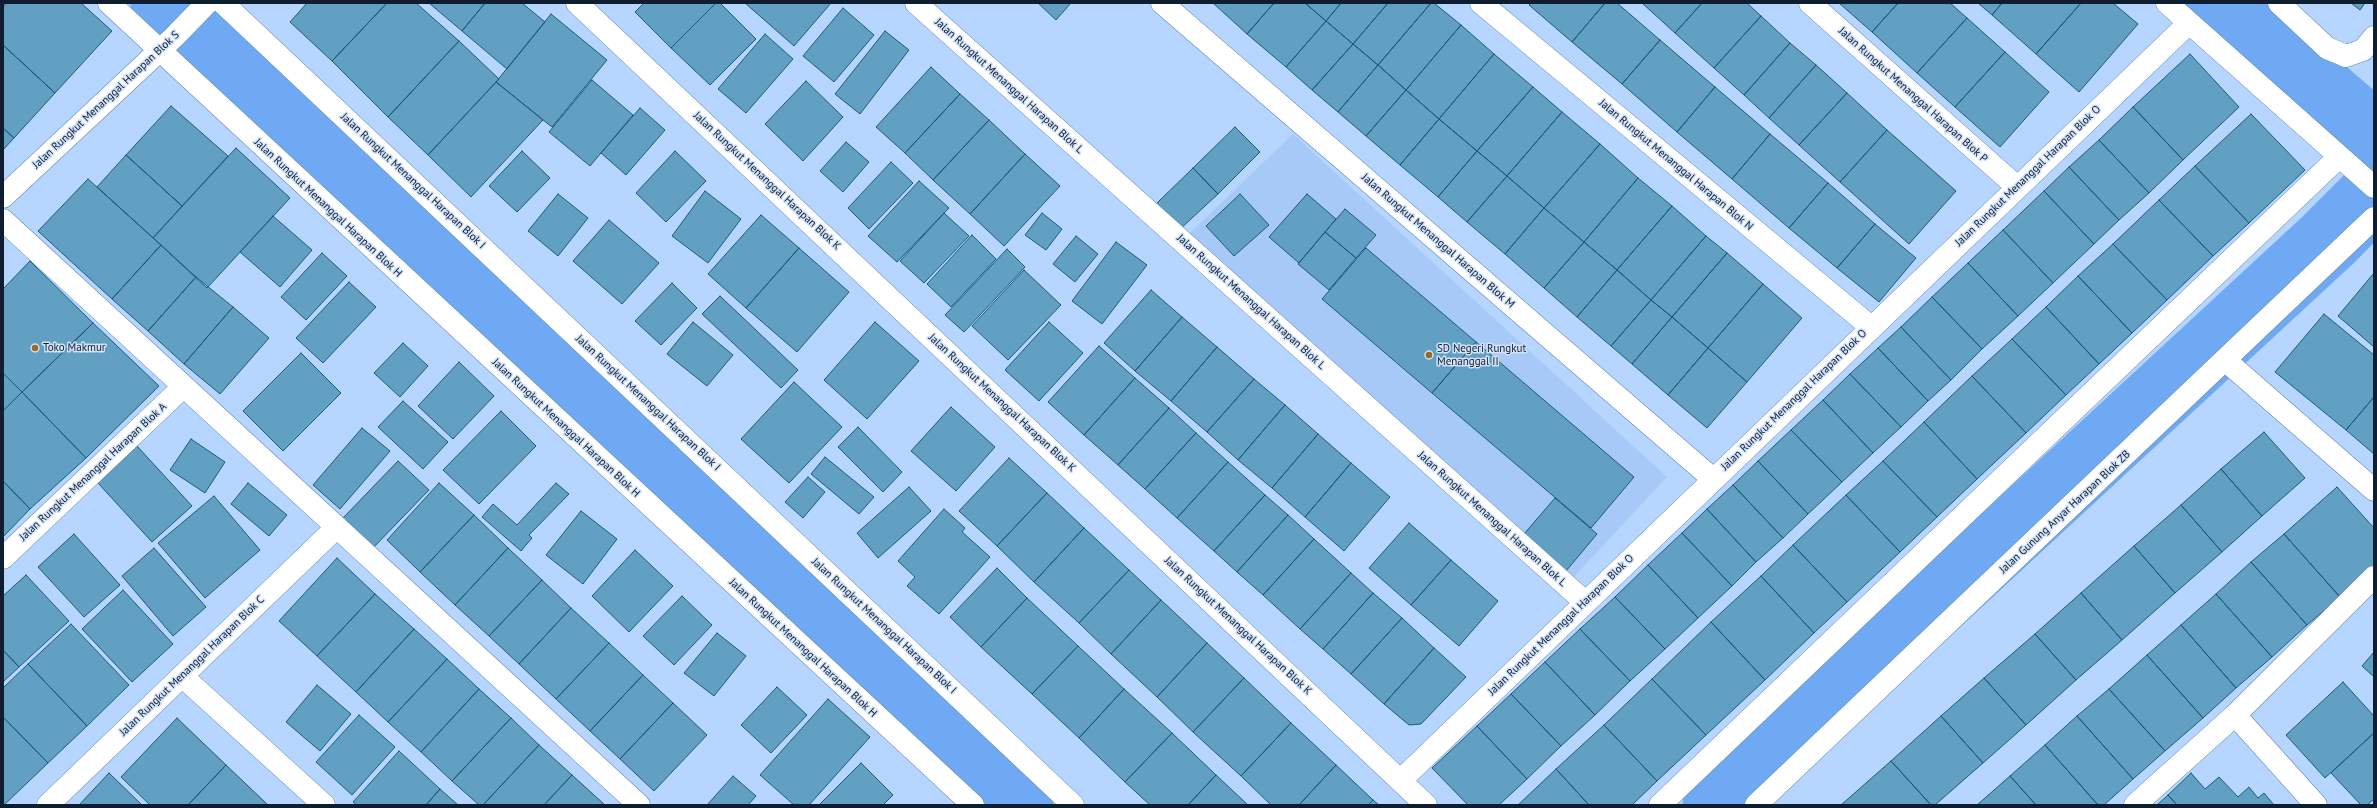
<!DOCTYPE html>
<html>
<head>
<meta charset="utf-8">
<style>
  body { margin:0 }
  #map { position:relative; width:2377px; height:808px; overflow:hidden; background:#b7d6ff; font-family:"PT Sans",sans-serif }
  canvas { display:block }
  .frame { position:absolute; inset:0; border:4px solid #0f1d30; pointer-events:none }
</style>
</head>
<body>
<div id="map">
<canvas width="2377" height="808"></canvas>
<div class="frame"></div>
</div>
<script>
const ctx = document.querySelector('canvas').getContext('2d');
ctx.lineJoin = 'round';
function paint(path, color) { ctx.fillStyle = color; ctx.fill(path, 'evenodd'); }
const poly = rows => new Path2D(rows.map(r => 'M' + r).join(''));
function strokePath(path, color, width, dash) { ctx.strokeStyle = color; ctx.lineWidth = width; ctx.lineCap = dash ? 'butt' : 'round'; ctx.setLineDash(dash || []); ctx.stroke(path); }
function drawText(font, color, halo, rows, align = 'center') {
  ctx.font = font + ' "PT Sans",sans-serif'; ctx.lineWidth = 3; ctx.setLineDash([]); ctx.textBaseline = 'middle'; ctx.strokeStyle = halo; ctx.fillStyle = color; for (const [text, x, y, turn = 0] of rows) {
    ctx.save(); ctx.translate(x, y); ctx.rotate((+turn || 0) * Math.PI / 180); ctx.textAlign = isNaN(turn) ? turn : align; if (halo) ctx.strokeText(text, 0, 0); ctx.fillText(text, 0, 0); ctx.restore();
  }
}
paint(poly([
  [1293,134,1667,477,1569,582,1189,234]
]), '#a7c9f7');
strokePath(poly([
  [165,3,477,293,1019,805],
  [2220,3,2374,136],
  [1717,805,2328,240,2374,194]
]), '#6fa9f3', 69);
const building = poly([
  [6,3,81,3,112,31,55,93,3,45,3,7,6,3],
  [307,3,387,3,332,61,290,22,307,3],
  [387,3,416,3,459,41,388,117,332,61,387,3],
  [429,3,485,3,462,31,429,3],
  [485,3,522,3,545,22,507,69,462,31,485,3],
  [644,3,716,3,671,48,635,12,644,3],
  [716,3,720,3,756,39,710,85,671,48,716,3],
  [745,3,831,3,794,46,745,3],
  [1038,3,1071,3,1056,20,1038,3],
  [1213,3,1274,3,1247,34,1213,3],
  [1274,3,1305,3,1326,21,1286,67,1247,34,1274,3],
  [1305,3,1341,3,1326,21,1305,3],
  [1341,3,1388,3,1353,44,1326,21,1341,3],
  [1388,3,1431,3,1378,65,1353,44,1388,3],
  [1431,3,1434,3,1461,25,1406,90,1378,65,1431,3],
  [1531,3,1605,3,1572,42,1529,5,1531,3],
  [1605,3,1617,3,1660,40,1622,84,1572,42,1605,3],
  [1642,3,1702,3,1675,33,1642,3],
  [1702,3,1747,3,1761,16,1714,68,1675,33,1702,3],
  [1839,3,1898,3,1872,32,1839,3],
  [1898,3,1950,3,1967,18,1917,73,1872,32,1898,3],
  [1978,3,2002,3,1992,15,1978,3],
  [2002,3,2081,3,2036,54,1992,15,2002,3],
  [2081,3,2113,3,2138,24,2079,92,2036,54,2081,3],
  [2351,3,2365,3,2360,10,2351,3],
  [843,8,874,35,834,82,803,56,843,8],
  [551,14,607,60,552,127,496,82,551,14],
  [1761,16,1790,43,1744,95,1714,68,1761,16],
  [1967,18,2005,52,1955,107,1917,73,1967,18],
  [1326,21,1353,44,1312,90,1286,67,1326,21],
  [1461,25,1494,54,1439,119,1406,90,1461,25],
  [885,31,909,50,860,114,835,94,885,31],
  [765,34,793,59,746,113,718,89,765,34],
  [1660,40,1715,87,1677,132,1622,84,1660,40],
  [459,41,499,79,428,155,388,117,459,41],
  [1790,43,1816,65,1769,118,1744,95,1790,43],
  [1353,44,1378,65,1338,112,1312,90,1353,44],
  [3,45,55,93,14,138,3,128,3,45],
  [2005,52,2049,92,2000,147,1955,107,2005,52],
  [1494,54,1533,87,1477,151,1439,119,1494,54],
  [2190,54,2239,107,2183,160,2133,107,2190,54],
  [1378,65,1406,90,1366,136,1338,112,1378,65],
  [1816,65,1847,93,1799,145,1769,118,1816,65],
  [931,67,960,94,905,153,876,127,931,67],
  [592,80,633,115,590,166,549,132,592,80],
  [806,81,843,117,803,161,765,124,806,81],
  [496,82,543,120,471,197,428,155,496,82],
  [1533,87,1562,112,1507,176,1477,151,1533,87],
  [1715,87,1770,134,1732,179,1677,132,1715,87],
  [1406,90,1439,119,1400,165,1366,136,1406,90],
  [1847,93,1887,130,1840,182,1799,145,1847,93],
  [960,94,989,120,933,180,905,153,960,94],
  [171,106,228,156,182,206,126,155,171,106],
  [2133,107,2183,160,2149,193,2099,140,2133,107],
  [640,108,665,130,626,175,601,153,640,108],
  [1562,112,1600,144,1544,208,1507,176,1562,112],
  [2251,114,2305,170,2249,223,2195,166,2251,114],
  [1439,119,1477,151,1438,197,1400,165,1439,119],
  [989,120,1025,154,970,214,933,180,989,120],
  [1235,127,1260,152,1218,194,1193,168,1235,127],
  [3,128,14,138,3,150,3,128],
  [1887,130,1956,191,1909,244,1840,182,1887,130],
  [1770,134,1828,183,1789,228,1732,179,1770,134],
  [2099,140,2149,193,2119,220,2069,167,2099,140],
  [846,142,869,162,843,192,820,171,846,142],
  [1600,144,1638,178,1584,242,1544,208,1600,144],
  [236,148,290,198,207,288,153,238,236,148],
  [522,151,550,178,517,212,489,186,522,151],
  [675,151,706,181,666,222,636,193,675,151],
  [1477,151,1507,176,1467,222,1438,197,1477,151],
  [1025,154,1060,186,1004,246,970,214,1025,154],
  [126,155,182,206,153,238,97,187,126,155],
  [891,162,913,183,869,229,848,208,891,162],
  [2195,166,2249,223,2213,256,2159,200,2195,166],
  [2069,167,2119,220,2094,244,2044,191,2069,167],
  [1193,168,1218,194,1179,230,1155,205,1193,168],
  [1507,176,1544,208,1505,254,1467,222,1507,176],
  [1638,178,1672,206,1617,270,1584,242,1638,178],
  [88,179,161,245,112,299,38,231,88,179],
  [919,181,949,208,897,262,868,236,919,181],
  [1828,183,1875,224,1837,268,1789,228,1828,183],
  [705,191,741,219,708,263,672,236,705,191],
  [2044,191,2094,244,2053,283,2003,230,2044,191],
  [558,194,588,218,558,256,528,231,558,194],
  [1240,194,1269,225,1234,256,1206,226,1240,194],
  [1307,194,1336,219,1299,263,1269,237,1307,194],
  [2159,200,2213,256,2167,300,2113,244,2159,200],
  [1672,206,1706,236,1651,300,1617,270,1672,206],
  [1544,208,1584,242,1544,288,1505,254,1544,208],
  [1345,209,1376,235,1356,258,1325,232,1345,209],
  [944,213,969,236,924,283,900,261,944,213],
  [1042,213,1062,229,1046,250,1025,235,1042,213],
  [761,215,799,248,746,308,708,274,761,215],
  [273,216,312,250,280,287,240,252,273,216],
  [609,220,659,263,622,304,573,261,609,220],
  [1875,224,1916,258,1879,302,1837,268,1875,224],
  [2003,230,2053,283,2018,316,1968,263,2003,230],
  [1325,232,1356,258,1329,290,1298,264,1325,232],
  [972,235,996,259,951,307,927,284,972,235],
  [1076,236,1098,254,1075,282,1053,264,1076,236],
  [1706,236,1727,253,1672,317,1651,300,1706,236],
  [1116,242,1147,265,1102,324,1072,301,1116,242],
  [1584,242,1617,270,1577,317,1544,288,1584,242],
  [2113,244,2167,300,2132,333,2078,276,2113,244],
  [161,245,196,277,148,331,112,299,161,245],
  [799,248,849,292,797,352,746,308,799,248],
  [1366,248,1476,342,1432,393,1322,299,1366,248],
  [1007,249,1025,267,964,332,945,315,1007,249],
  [322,253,347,276,306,320,281,297,322,253],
  [1727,253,1763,284,1708,348,1672,317,1727,253],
  [30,261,93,323,22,392,3,373,3,289,30,261],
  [1968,263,2018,316,1982,349,1932,297,1968,263],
  [1024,270,1061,305,1008,360,972,326,1024,270],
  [1617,270,1651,300,1611,346,1577,317,1617,270],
  [2374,273,2374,347,2338,316,2374,273],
  [2078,276,2132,333,2099,364,2046,307,2078,276],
  [196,277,233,307,184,364,148,331,196,277],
  [349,282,376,307,323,363,296,338,349,282],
  [672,283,697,308,661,345,635,321,672,283],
  [1763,284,1802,318,1747,382,1708,348,1763,284],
  [1151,290,1182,317,1135,371,1104,343,1151,290],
  [720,296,798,370,781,388,702,314,720,296],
  [1932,297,1982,349,1951,380,1901,327,1932,297],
  [1651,300,1672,317,1632,364,1611,346,1651,300],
  [233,307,269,338,220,394,184,364,233,307],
  [2046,307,2099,364,2066,395,2012,339,2046,307],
  [2324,314,2374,355,2374,397,2346,430,2275,372,2324,314],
  [1182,317,1217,347,1171,401,1135,371,1182,317],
  [1672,317,1708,348,1668,395,1632,364,1672,317],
  [693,322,733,355,707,386,667,354,693,322],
  [875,322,919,361,867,419,824,380,875,322],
  [1049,322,1083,353,1039,401,1005,370,1049,322],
  [93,323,159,386,86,458,22,392,93,323],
  [1901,327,1951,380,1928,401,1878,348,1901,327],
  [2012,339,2066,395,2026,433,1972,376,2012,339],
  [1476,342,1634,477,1591,528,1432,393,1476,342],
  [403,343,428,366,400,397,374,373,403,343],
  [1099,346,1135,378,1084,435,1048,402,1099,346],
  [1217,347,1254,379,1207,432,1171,401,1217,347],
  [1708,348,1747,382,1707,428,1668,395,1708,348],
  [1878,348,1928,401,1901,427,1850,374,1878,348],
  [301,353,341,393,283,451,243,411,301,353],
  [459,362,494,396,453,439,418,406,459,362],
  [3,373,22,392,3,411,3,373],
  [1850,374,1901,427,1873,453,1823,400,1850,374],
  [1972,376,2026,433,1977,479,1924,422,1972,376],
  [1135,378,1169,408,1118,465,1084,435,1135,378],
  [1254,379,1285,405,1238,460,1207,432,1254,379],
  [794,382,842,427,789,483,741,439,794,382],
  [22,392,86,458,30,509,3,481,3,411,22,392],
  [2374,397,2374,454,2346,430,2374,397],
  [1823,400,1873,453,1842,482,1791,430,1823,400],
  [403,401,448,442,423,469,378,427,403,401],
  [1285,405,1318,434,1272,488,1238,460,1285,405],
  [951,407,995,447,956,491,911,451,951,407],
  [1169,408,1196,433,1145,489,1118,465,1169,408],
  [501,411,536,446,479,504,443,470,501,411],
  [1924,422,1977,479,1937,517,1883,461,1924,422],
  [858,427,902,472,883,492,838,447,858,427],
  [362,428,390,451,340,509,313,485,362,428],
  [1791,430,1842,482,1808,514,1758,461,1791,430],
  [2264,432,2305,478,2262,516,2221,469,2264,432],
  [1196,433,1228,462,1177,518,1145,489,1196,433],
  [1318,434,1351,463,1305,517,1272,488,1318,434],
  [191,439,225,462,205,493,170,470,191,439],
  [137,446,192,506,152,542,98,483,137,446],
  [825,457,874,497,859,514,811,474,825,457],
  [1009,458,1047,493,997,546,959,511,1009,458],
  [398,461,429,490,373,548,342,519,398,461],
  [1758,461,1808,514,1783,538,1733,485,1758,461],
  [1883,461,1937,517,1900,552,1846,495,1883,461],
  [1228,462,1265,495,1214,551,1177,518,1228,462],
  [1351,463,1390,497,1344,551,1305,517,1351,463],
  [2221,469,2262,516,2222,552,2181,505,2221,469],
  [808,477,825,492,803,518,785,502,808,477],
  [3,481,30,509,3,537,3,481],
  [248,483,287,515,269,536,231,504,248,483],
  [439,483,474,515,420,572,387,540,439,483],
  [556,483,569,494,529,535,532,538,521,551,482,517,493,504,517,525,556,483],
  [1733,485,1783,538,1756,562,1707,509,1733,485],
  [909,487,931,511,878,558,857,533,909,487],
  [2337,487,2374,528,2374,567,2340,597,2284,534,2337,487],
  [1047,493,1084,528,1034,582,997,546,1047,493],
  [1265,495,1288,515,1237,572,1214,551,1265,495],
  [1846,495,1900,552,1847,602,1793,545,1846,495],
  [214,496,260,550,205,598,158,543,214,496],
  [1555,498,1597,534,1566,571,1524,534,1555,498],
  [2181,505,2222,552,2175,593,2134,546,2181,505],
  [944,509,965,528,962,532,990,557,939,614,907,586,915,577,898,561,944,509],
  [1707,509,1756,562,1732,586,1682,533,1707,509],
  [581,511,617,539,583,584,546,555,581,511],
  [474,515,508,548,455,605,420,572,474,515],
  [1288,515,1314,539,1263,595,1237,572,1288,515],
  [1409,523,1451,560,1411,605,1369,568,1409,523],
  [1084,528,1129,570,1079,623,1034,582,1084,528],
  [1682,533,1732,586,1698,618,1648,565,1682,533],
  [74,534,120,585,84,617,38,567,74,534],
  [2284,534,2340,597,2307,625,2251,562,2284,534],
  [1314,539,1351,573,1300,629,1263,595,1314,539],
  [1793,545,1847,602,1814,633,1761,576,1793,545],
  [2134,546,2175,593,2122,640,2081,593,2134,546],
  [154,548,206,607,173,636,122,576,154,548],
  [508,548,542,580,489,636,455,605,508,548],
  [635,550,673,586,629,632,592,596,635,550],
  [337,558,375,594,317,656,279,621,337,558],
  [1451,560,1498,601,1459,646,1411,605,1451,560],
  [2251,562,2307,625,2272,657,2216,594,2251,562],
  [1648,565,1698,618,1665,649,1615,597,1648,565],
  [997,568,1027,598,981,647,950,617,997,568],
  [1129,570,1161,600,1111,654,1079,623,1129,570],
  [1351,573,1373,593,1323,649,1300,629,1351,573],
  [26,575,69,621,19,667,3,650,3,596,26,575],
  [1761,576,1814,633,1765,680,1711,622,1761,576],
  [542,580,571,608,519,664,489,636,542,580],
  [123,590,173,644,132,682,82,629,123,590],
  [1373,593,1402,618,1351,674,1323,649,1373,593],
  [2081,593,2122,640,2076,680,2035,634,2081,593],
  [375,594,414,629,356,692,317,656,375,594],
  [2216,594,2272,657,2236,688,2181,625,2216,594],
  [682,596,712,625,674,665,643,636,682,596],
  [1615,597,1665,649,1630,681,1580,629,1615,597],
  [1027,598,1078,646,1032,694,981,647,1027,598],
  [1161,600,1207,643,1157,697,1111,654,1161,600],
  [571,608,609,643,556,699,519,664,571,608],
  [1402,618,1434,648,1384,704,1351,674,1402,618],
  [1711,622,1765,680,1706,735,1652,679,1711,622],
  [71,624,129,685,87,726,28,664,71,624],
  [2181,625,2236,688,2203,718,2147,655,2181,625],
  [414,629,447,659,388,722,356,692,414,629],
  [1580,629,1630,681,1595,715,1545,662,1580,629],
  [717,633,746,656,714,696,684,673,717,633],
  [2035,634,2076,680,2026,725,1984,678,2035,634],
  [609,643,643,675,590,731,556,699,609,643],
  [1207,643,1244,678,1193,732,1157,697,1207,643],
  [1078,646,1124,689,1079,738,1032,694,1078,646],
  [1434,648,1466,677,1421,724,1409,725,1384,704,1434,648],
  [3,650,19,667,3,682,3,650],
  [2374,652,2374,677,2362,666,2374,652],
  [2147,655,2203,718,2165,751,2109,689,2147,655],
  [447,659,479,689,421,752,388,722,447,659],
  [1545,662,1595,715,1561,746,1511,694,1545,662],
  [28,664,87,726,48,763,3,717,3,688,28,664],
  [643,675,673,703,620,759,590,731,643,675],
  [1244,678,1291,723,1241,776,1193,732,1244,678],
  [1984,678,2026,725,1983,763,1941,716,1984,678],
  [1652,679,1706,735,1657,781,1604,725,1652,679],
  [2343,682,2374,716,2374,733,2325,778,2286,735,2343,682],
  [317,685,351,714,320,751,286,722,317,685],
  [777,687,807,715,771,753,741,725,777,687],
  [479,689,511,718,452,781,421,752,479,689],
  [1124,689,1172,733,1125,782,1079,738,1124,689],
  [2109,689,2165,751,2133,779,2077,716,2109,689],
  [1511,694,1561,746,1527,779,1477,726,1511,694],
  [828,699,870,737,809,805,794,805,760,775,828,699],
  [673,703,707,735,654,791,620,759,673,703],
  [359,715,395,747,352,795,316,762,359,715],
  [1941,716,1983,763,1935,805,1931,805,1891,761,1941,716],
  [2077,716,2133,779,2104,805,2098,805,2045,745,2077,716],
  [3,717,48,763,4,805,3,805,3,717],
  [177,718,226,765,188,805,150,805,121,777,177,718],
  [511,718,539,745,483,805,479,805,452,781,511,718],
  [1291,723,1336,765,1299,805,1271,805,1241,776,1291,723],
  [1604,725,1657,781,1632,805,1589,805,1556,769,1604,725],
  [1477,726,1527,779,1499,805,1468,805,1432,768,1477,726],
  [1172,733,1216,775,1188,805,1150,805,1125,782,1172,733],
  [2374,733,2374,799,2367,805,2361,805,2331,773,2374,733],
  [539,745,572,775,544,805,483,805,539,745],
  [2045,745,2098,805,2036,805,2010,776,2045,745],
  [399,751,440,789,426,805,357,805,353,802,399,751],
  [1891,761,1931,805,1841,805,1891,761],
  [861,763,893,795,883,805,819,805,861,763],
  [226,765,268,805,188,805,226,765],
  [1336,765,1373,800,1368,805,1299,805,1336,765],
  [1556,769,1589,805,1518,805,1556,769],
  [109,773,142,805,79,805,109,773],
  [2191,773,2205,789,2219,777,2238,797,2249,787,2258,798,2264,793,2274,805,2177,805,2168,795,2191,773],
  [572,775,605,805,544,805,572,775],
  [1216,775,1248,805,1188,805,1216,775],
  [733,776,756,796,748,805,707,805,733,776],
  [2010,776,2036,805,1977,805,2010,776],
  [440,789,458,805,426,805,440,789],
  [2168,795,2177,805,2157,805,2168,795],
  [1373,800,1379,805,1368,805,1373,800]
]);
paint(building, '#62a0c3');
strokePath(building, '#185a7a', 1);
const minor = poly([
  [109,3,973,805],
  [223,3,1073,805],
  [577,3,1426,805],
  [916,3,1585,602],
  [1162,3,1713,479],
  [1481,3,1871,327],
  [1810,3,2017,187],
  [2167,3,2374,187],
  [2279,3,2327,48,2346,56,2363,50,2374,37],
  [3,220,639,805],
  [2225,360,2374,490],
  [3,558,183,387],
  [182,676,324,805],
  [2235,715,2316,805],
  [1401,780,2189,23],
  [48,805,337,527],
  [1660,805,2339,157],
  [1756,805,2374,218],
  [2135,805,2235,715,2374,577]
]);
const tertiary = poly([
  [3,197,174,37,207,3]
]);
strokePath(minor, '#6085b3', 23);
strokePath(tertiary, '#6085b3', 23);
strokePath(minor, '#fff', 22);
strokePath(tertiary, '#fff', 22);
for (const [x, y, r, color] of [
  [35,348,4,"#996a1b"],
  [1429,355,4,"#996a1b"]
]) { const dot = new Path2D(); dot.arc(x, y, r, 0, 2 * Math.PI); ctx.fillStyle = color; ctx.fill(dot); strokePath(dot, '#d2e2f7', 1.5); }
drawText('11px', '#0f1d30', '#d2e2f7', [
  ["Jalan Rungkut Menanggal Harapan Blok L",1009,86,42],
  ["Jalan Rungkut Menanggal Harapan Blok P",1913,95,42],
  ["Jalan Rungkut Menanggal Harapan Blok S",106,100,-43],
  ["Jalan Rungkut Menanggal Harapan Blok N",1676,165,40],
  ["Jalan Rungkut Menanggal Harapan Blok O",2028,176,-44],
  ["Jalan Rungkut Menanggal Harapan Blok I",413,181,43],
  ["Jalan Rungkut Menanggal Harapan Blok K",767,181,43],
  ["Jalan Rungkut Menanggal Harapan Blok H",328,208,43],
  ["Jalan Rungkut Menanggal Harapan Blok M",1438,241,41],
  ["Jalan Rungkut Menanggal Harapan Blok L",1251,302,42],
  ["Jalan Rungkut Menanggal Harapan Blok O",1794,400,-44],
  ["Jalan Rungkut Menanggal Harapan Blok I",648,403,43],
  ["Jalan Rungkut Menanggal Harapan Blok K",1002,403,43],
  ["Jalan Rungkut Menanggal Harapan Blok H",566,428,43],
  ["Jalan Rungkut Menanggal Harapan Blok A",93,472,-43],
  ["Jalan Gunung Anyar Harapan Blok ZB",2065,512,-43],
  ["Jalan Rungkut Menanggal Harapan Blok L",1492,519,42],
  ["Jalan Rungkut Menanggal Harapan Blok O",1561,625,-44],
  ["Jalan Rungkut Menanggal Harapan Blok I",884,626,43],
  ["Jalan Rungkut Menanggal Harapan Blok K",1238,626,43],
  ["Jalan Rungkut Menanggal Harapan Blok H",803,648,43],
  ["Jalan Rungkut Menanggal Harapan Blok C",192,666,-44]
]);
drawText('11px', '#0f1d30', '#d2e2f7', [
  ["Toko Makmur",43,348],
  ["SD Negeri Rungkut",1437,349],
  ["Menanggal II",1437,362]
], 'left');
</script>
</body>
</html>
